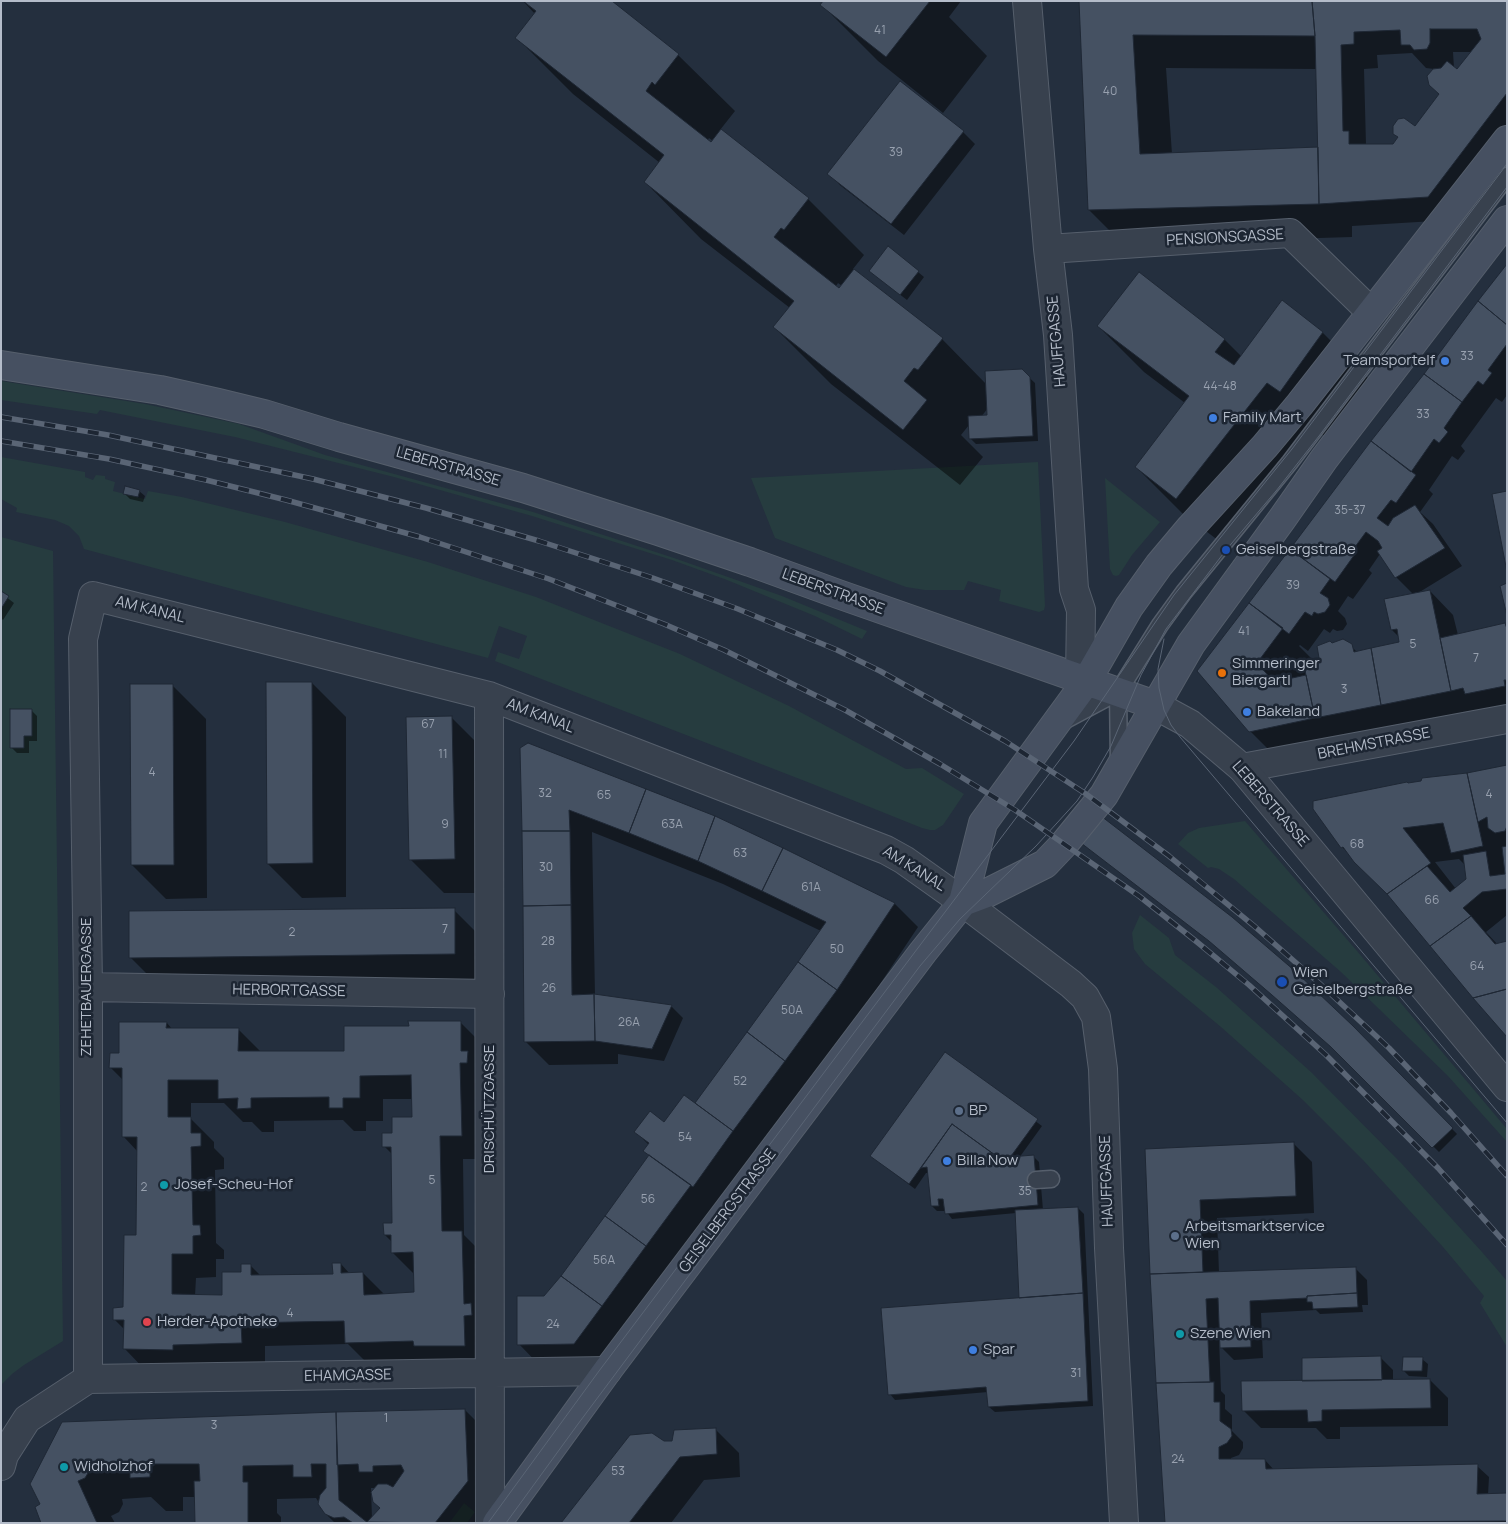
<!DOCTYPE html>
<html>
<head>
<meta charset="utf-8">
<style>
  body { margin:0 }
  #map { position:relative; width:1508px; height:1524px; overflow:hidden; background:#242f3e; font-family:Manrope,sans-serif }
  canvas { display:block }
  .frame { position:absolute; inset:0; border:2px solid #b4bcc9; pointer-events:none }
</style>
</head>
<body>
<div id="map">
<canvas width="1508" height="1524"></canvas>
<div class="frame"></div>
</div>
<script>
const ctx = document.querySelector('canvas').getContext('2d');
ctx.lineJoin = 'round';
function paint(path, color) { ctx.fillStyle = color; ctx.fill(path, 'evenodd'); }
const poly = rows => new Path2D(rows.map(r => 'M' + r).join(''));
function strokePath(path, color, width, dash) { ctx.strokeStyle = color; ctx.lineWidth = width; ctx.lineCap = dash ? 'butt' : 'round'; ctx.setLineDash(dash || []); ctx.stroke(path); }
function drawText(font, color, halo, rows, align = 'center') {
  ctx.font = font + ' Manrope,sans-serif'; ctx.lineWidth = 5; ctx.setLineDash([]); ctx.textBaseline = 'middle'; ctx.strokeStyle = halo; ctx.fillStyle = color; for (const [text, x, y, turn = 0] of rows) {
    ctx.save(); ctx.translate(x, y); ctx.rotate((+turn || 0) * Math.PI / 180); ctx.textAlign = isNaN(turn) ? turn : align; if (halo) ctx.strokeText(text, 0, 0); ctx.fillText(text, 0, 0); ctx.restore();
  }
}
paint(poly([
  [1,381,145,404,239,424,325,455,533,512,674,558,782,596,867,631,862,639,815,616,727,580,672,560,532,516,394,477,235,437,100,410,97,414,1,400],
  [1,457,85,472,85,477,93,480,96,475,105,476,105,479,115,482,113,491,145,499,148,491,182,497,285,522,428,562,536,597,680,654,789,706,906,769,922,768,964,794,943,825,935,830,930,830,922,828,810,783,495,661,498,652,519,659,527,636,499,626,488,658,84,549,79,536,69,526,55,520,16,512,17,508,1,499],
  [1038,462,1045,606,1044,610,1039,612,999,601,1001,590,968,581,964,590,925,590,906,587,775,538,751,478],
  [1105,478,1160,522,1132,555,1119,575,1116,576,1113,575,1110,569],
  [1,537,53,551,63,1341,24,1365,12,1374,1,1385],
  [1245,821,1357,951,1507,1129,1507,1142,1448,1076,1341,972,1234,879,1219,869,1211,867,1208,868,1178,844,1188,833,1199,828],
  [1140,915,1169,938,1175,955,1216,987,1311,1072,1402,1164,1482,1252,1507,1281,1507,1347,1480,1303,1484,1296,1443,1247,1363,1160,1304,1101,1221,1027,1145,964,1134,949,1132,933],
  [464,1503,475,1512,467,1523,449,1523]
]), '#263c3f');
paint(poly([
  [523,1,610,1,678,55,735,111,720,130,808,199,864,255,853,269,942,339,987,385,1021,370,1035,383,1038,441,976,444,970,438,969,425,961,435,983,457,960,485,831,384,774,327,790,308,701,239,645,182,660,163,573,94,517,38,535,14],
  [709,138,713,141,711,144,707,141],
  [838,283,842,286,840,290,836,286],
  [988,408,989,416,981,417],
  [825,1,961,1,949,17,987,56,943,113,878,61,822,5],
  [1080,1,1507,1,1507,147,1451,220,1352,226,1352,237,1123,244,1089,210],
  [1453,52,1471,52,1457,70,1454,68],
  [1412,53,1426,68,1434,69,1440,94,1415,128,1393,146,1366,145,1364,69,1378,68,1377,55],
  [1166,68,1317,69,1319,148,1172,154],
  [900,83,963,132,975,144,904,235,841,186,829,174],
  [889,248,924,277,907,300,876,276],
  [1507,266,1507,395,1502,402,1496,398,1461,446,1465,451,1458,460,1452,456,1429,490,1433,494,1420,512,1433,524,1462,566,1418,593,1430,591,1453,615,1458,635,1505,625,1507,626,1507,714,1284,765,1250,731,1250,603,1425,375],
  [1380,554,1396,577,1413,594,1385,600,1392,630,1399,637,1400,642,1358,653,1347,642,1332,644,1321,659,1313,660,1299,646,1300,645,1308,651,1324,629,1330,633,1333,629,1337,631,1343,630,1347,624,1345,618,1338,611,1348,596,1353,599,1372,573,1369,570],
  [1282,302,1323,333,1369,379,1326,437,1313,428,1223,544,1182,513,1136,467,1185,403,1144,372,1098,326,1224,339,1242,357],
  [139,491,145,496,143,502,130,499,124,493],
  [1,593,14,603,3,620,1,618],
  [312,683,346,717,346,897,302,898,268,864],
  [172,685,206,719,207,898,166,899,132,865],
  [32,711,37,716,37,741,29,741,29,753,17,753,11,747],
  [452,718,486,752,489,893,444,893,410,859],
  [522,749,715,817,895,904,918,927,860,1014,598,1367,542,1368,519,1344,544,1297,562,1277,650,1156,649,1145,636,1132,664,1124,695,1104,821,931,723,884,592,832,595,996,672,1007,683,1018,664,1061,618,1054,618,1064,549,1065,525,1041],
  [1507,766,1507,915,1486,932,1497,944,1507,1035,1391,897,1342,847,1408,784,1422,782,1423,779,1467,774],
  [1459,859,1466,866,1468,880,1456,889,1435,862],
  [1089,848,1352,1027,1457,1134,1439,1152,1338,1052,1216,946],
  [454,910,488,944,488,988,164,991,130,957],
  [460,1022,484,1046,485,1159,463,1159,464,1235,485,1256,488,1369,370,1366,348,1344,265,1346,265,1367,148,1373,125,1349,125,1330,114,1319,124,1309,137,1236,138,1152,123,1136,123,1080,111,1068,121,1054,120,1023,167,1023,173,1030,238,1029,261,1052,345,1052,410,1027],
  [383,1099,413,1099,413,1118,393,1134,384,1146,393,1155,393,1224,385,1235,392,1242,392,1252,415,1275,415,1294,385,1295,363,1273,350,1274,341,1264,334,1275,261,1276,250,1265,224,1297,195,1296,196,1278,216,1277,216,1259,224,1259,224,1250,216,1243,215,1170,224,1169,224,1158,214,1148,214,1142,191,1119,191,1103,224,1103,243,1122,252,1122,262,1132,274,1132,274,1121,343,1120,354,1131,366,1131,366,1121,383,1121],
  [945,1054,1042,1126,1019,1158,1033,1156,1039,1162,1043,1210,1078,1208,1084,1214,1093,1406,995,1412,989,1407,988,1392,895,1400,890,1394,1021,1299,1016,1213,952,1219,946,1211,937,1211,932,1206,929,1173,926,1173,915,1189,871,1156],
  [1294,1144,1312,1162,1314,1213,1217,1218,1219,1273,1355,1268,1367,1280,1368,1305,1362,1305,1363,1312,1320,1314,1316,1310,1261,1313,1263,1358,1234,1360,1222,1348,1221,1338,1219,1338,1221,1391,1225,1395,1225,1409,1232,1415,1232,1431,1243,1442,1243,1448,1239,1455,1231,1458,1231,1461,1265,1460,1274,1470,1477,1466,1489,1477,1488,1495,1507,1495,1507,1523,1166,1523,1151,1273,1146,1150],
  [1381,1358,1393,1370,1393,1380,1430,1380,1448,1398,1448,1426,1340,1427,1340,1439,1327,1439,1316,1428,1261,1428,1243,1410],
  [1422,1359,1428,1364,1427,1377,1409,1376,1403,1370],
  [465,1410,489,1434,477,1523,335,1523,326,1514,316,1498,277,1499,277,1513,281,1517,281,1523,196,1523,196,1497,183,1497,183,1511,166,1511,151,1497,122,1499,123,1504,119,1512,111,1516,115,1523,42,1523,42,1504,63,1423],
  [371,1488,376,1488,371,1494,381,1509,372,1519],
  [715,1429,739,1453,740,1477,704,1480,671,1523,563,1523,663,1442,673,1442]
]), '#0007');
const building = poly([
  [523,1,612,1,679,54,655,85,652,82,646,91,711,142,721,129,809,198,784,230,781,228,774,237,839,288,854,269,943,338,918,370,914,368,904,381,927,400,903,430,773,327,794,301,644,182,664,155,515,38,536,11,523,1],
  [823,1,930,1,886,57,820,5,823,1],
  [1079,1,1312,1,1315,36,1133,35,1140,154,1318,147,1319,204,1088,210,1079,1],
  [1312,1,1507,1,1507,93,1428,197,1319,204,1315,36,1312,1],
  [1430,29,1477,29,1481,39,1457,69,1447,61,1441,68,1433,69,1427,76,1429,85,1439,94,1415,126,1404,118,1398,119,1393,126,1393,134,1398,137,1393,144,1349,144,1349,131,1343,131,1341,45,1354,44,1354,32,1400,30,1401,45,1410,45,1414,50,1427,49,1430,43,1430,29],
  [900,81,964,131,891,224,827,174,900,81],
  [888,246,919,271,900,295,869,271,888,246],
  [1507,264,1507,325,1478,301,1507,264],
  [1139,272,1225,339,1215,352,1234,365,1282,300,1323,332,1280,392,1267,383,1176,499,1135,467,1189,396,1097,326,1139,272],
  [1478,301,1507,325,1507,344,1488,370,1492,373,1483,385,1478,381,1462,402,1424,374,1478,301],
  [1022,369,1030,377,1033,436,969,439,968,416,987,415,985,371,1022,369],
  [1424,374,1462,402,1444,428,1448,432,1439,443,1434,439,1411,472,1371,441,1424,374],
  [1371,441,1416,475,1396,503,1391,500,1377,518,1388,526,1393,518,1415,505,1445,548,1395,578,1377,551,1382,548,1378,541,1366,532,1352,551,1355,554,1335,582,1290,549,1371,441],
  [125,486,140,490,138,497,123,494,125,486],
  [1507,491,1507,572,1492,494,1507,491],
  [1290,549,1330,579,1320,593,1328,598,1330,605,1325,612,1318,614,1314,612,1312,616,1305,612,1289,634,1249,603,1290,549],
  [1507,583,1507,616,1500,586,1507,583],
  [1430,590,1451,691,1381,705,1371,648,1399,642,1397,629,1391,630,1384,599,1430,590],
  [1,591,9,596,1,609,1,591],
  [1249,603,1283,628,1257,663,1274,682,1306,675,1315,718,1249,732,1197,671,1249,603],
  [1505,623,1507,629,1507,680,1504,680,1505,686,1465,694,1463,688,1451,691,1440,638,1505,623],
  [1343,639,1352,644,1354,652,1371,648,1381,705,1315,718,1303,661,1319,658,1317,646,1330,641,1332,643,1343,639],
  [266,682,312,682,313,863,267,864,266,682],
  [130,684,173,684,174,865,131,865,130,684],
  [10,709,32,709,32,736,24,736,24,748,10,748,10,709],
  [452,716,455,859,409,860,406,717,452,716],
  [528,743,646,789,629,833,569,810,570,831,522,831,520,748,528,743],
  [1507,765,1507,826,1505,831,1495,833,1488,828,1487,817,1478,822,1467,773,1507,765],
  [1467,773,1483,846,1451,853,1443,823,1403,828,1431,863,1387,894,1354,862,1343,847,1341,848,1313,809,1313,801,1407,782,1408,783,1421,781,1422,778,1467,773],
  [646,789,715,816,698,861,629,833,646,789],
  [715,816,783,848,762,891,698,861,715,816],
  [1101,816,1232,917,1295,971,1353,1026,1453,1128,1432,1148,1331,1047,1272,995,1209,941,1081,843,1101,816],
  [522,831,570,831,571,905,523,906,522,831],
  [1507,846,1507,889,1482,892,1463,908,1471,916,1430,946,1387,894,1427,866,1450,892,1466,879,1463,855,1486,851,1490,876,1505,874,1502,847,1507,846],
  [783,848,895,903,837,990,798,962,826,922,762,891,783,848],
  [571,905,572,995,594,994,595,1041,524,1042,523,906,571,905],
  [455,908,455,954,129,958,129,911,455,908],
  [1471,916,1495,944,1507,941,1507,989,1473,998,1430,946,1471,916],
  [798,962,837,990,785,1061,747,1032,798,962],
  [1507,989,1507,1037,1473,998,1507,989],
  [594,994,672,1005,652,1049,595,1041,594,994],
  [408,1021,461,1021,461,1051,468,1051,467,1063,460,1063,462,1136,440,1136,442,1231,462,1231,464,1304,471,1303,472,1315,464,1316,465,1346,414,1346,413,1341,345,1343,344,1321,241,1323,242,1343,173,1345,173,1350,123,1349,124,1320,113,1320,113,1308,123,1307,124,1235,136,1235,137,1137,122,1137,122,1068,109,1068,110,1053,119,1053,119,1022,167,1022,166,1028,239,1028,238,1051,344,1051,344,1026,409,1026,408,1021],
  [411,1075,412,1117,392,1117,392,1133,382,1133,382,1147,391,1147,392,1223,383,1223,384,1235,391,1235,391,1253,413,1252,414,1292,364,1295,363,1272,341,1273,341,1263,332,1263,333,1274,251,1275,251,1264,241,1264,241,1272,222,1272,222,1295,172,1294,172,1254,193,1254,193,1236,201,1235,200,1225,193,1225,191,1147,201,1146,201,1133,191,1133,191,1117,168,1117,168,1080,218,1080,218,1099,238,1098,237,1109,251,1108,251,1098,329,1097,329,1108,343,1108,343,1098,360,1098,360,1076,411,1075],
  [747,1032,785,1061,733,1131,695,1103,747,1032],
  [945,1052,1038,1119,1006,1163,952,1124,909,1184,870,1156,945,1052],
  [684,1095,733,1131,693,1187,643,1151,649,1143,634,1132,650,1111,664,1122,684,1095],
  [952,1124,1006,1163,1010,1157,1034,1155,1038,1205,945,1214,943,1199,938,1199,939,1206,931,1206,927,1167,921,1168,952,1124],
  [1294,1142,1296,1196,1200,1200,1203,1272,1150,1274,1145,1149,1294,1142],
  [649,1155,691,1185,646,1246,605,1216,649,1155],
  [1078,1207,1083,1293,1019,1298,1015,1210,1078,1207],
  [605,1216,646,1246,602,1306,561,1276,605,1216],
  [1356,1267,1357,1293,1307,1296,1307,1298,1250,1301,1251,1347,1220,1348,1218,1298,1206,1299,1210,1382,1156,1383,1150,1274,1356,1267],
  [561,1276,602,1306,574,1344,517,1345,517,1296,544,1296,561,1276],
  [1083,1293,1088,1401,988,1407,986,1387,888,1395,881,1308,1083,1293],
  [1357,1293,1358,1307,1313,1309,1312,1302,1307,1302,1307,1296,1357,1293],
  [1381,1356,1382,1380,1302,1381,1302,1358,1381,1356],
  [1403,1357,1423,1357,1422,1371,1402,1371,1403,1357],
  [1430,1379,1431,1408,1322,1410,1322,1421,1308,1422,1307,1410,1242,1411,1241,1381,1430,1379],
  [1214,1382,1214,1402,1220,1402,1220,1421,1231,1429,1232,1436,1227,1443,1219,1447,1219,1459,1265,1459,1266,1469,1478,1464,1477,1494,1507,1493,1507,1521,1165,1523,1156,1383,1214,1382],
  [465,1409,468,1481,435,1523,367,1522,380,1508,373,1502,371,1492,378,1484,387,1484,393,1487,404,1471,401,1465,373,1466,373,1472,359,1472,358,1464,337,1465,336,1412,465,1409],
  [336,1412,339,1500,368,1523,353,1523,344,1517,334,1518,325,1514,318,1504,320,1495,326,1488,326,1464,311,1464,312,1477,293,1477,293,1465,243,1466,243,1482,248,1482,248,1523,195,1523,194,1481,200,1481,199,1464,150,1464,150,1477,130,1478,130,1463,88,1465,88,1473,85,1478,78,1481,97,1523,41,1523,35,1507,40,1504,30,1484,62,1422,336,1412],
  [716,1428,717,1454,680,1457,629,1523,561,1523,630,1435,652,1433,664,1441,672,1441,674,1430,716,1428]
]);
paint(building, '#455162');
strokePath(building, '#1f2835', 1);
const service = poly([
  [1118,692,1119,763],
  [1062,722,1118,692,1160,625,1184,592,1290,462,1507,176],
  [1036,1180,1051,1179]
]);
const minor = poly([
  [1027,1,1048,249,1058,335,1074,589,1081,610,1080,679],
  [1048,249,1290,233,1371,312],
  [489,696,490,1523],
  [1242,768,1507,719],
  [88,987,490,994],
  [88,1379,88,987,83,639,93,596,489,696,886,850,904,860,963,902],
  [88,1379,607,1371],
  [1,1466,4,1455,27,1419,88,1379]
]);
const tertiary = poly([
  [1155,705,1190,724,1242,768,1507,1087],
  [963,902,1071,984,1085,997,1096,1017,1103,1069,1109,1248,1124,1523]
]);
const secondary = poly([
  [1,365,160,390,218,403,264,414,339,437,523,488,658,531,750,562,838,594,1155,705],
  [963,902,987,893,1045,864,1064,844,1104,795,1191,644,1282,519,1324,459,1507,220],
  [497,1523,607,1371,923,952,963,902,983,823,1086,682,1129,607,1159,565,1191,527,1265,446,1300,404,1507,140]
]);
strokePath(service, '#565f6c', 19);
strokePath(minor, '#565f6c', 30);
strokePath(tertiary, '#565f6c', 30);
strokePath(secondary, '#565f6c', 30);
strokePath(service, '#38414e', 16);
strokePath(minor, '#38414e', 28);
strokePath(tertiary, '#38414e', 28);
strokePath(secondary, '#465061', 28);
strokePath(poly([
  [1164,639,1158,669,1159,688,1164,710,1171,725,1180,737,1507,1123],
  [488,1523,599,1371,1074,741,1174,595,1292,449,1507,164],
  [506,1523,578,1424,920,966,960,919,1036,846,1077,801,1093,777,1111,746,1141,675,1166,629,1226,550,1276,491,1319,436,1507,187]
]), '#5a6575', 1);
const rail = poly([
  [1,417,108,435,313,479,426,508,539,541,653,578,738,609,837,650,880,671,1005,741,1086,794,1169,856,1253,925,1319,983,1389,1048,1451,1113,1507,1176],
  [1,441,109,459,206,480,286,500,420,537,549,579,664,624,724,650,845,710,940,764,1015,810,1139,896,1197,942,1249,985,1326,1055,1438,1168,1507,1245]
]);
strokePath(rail, '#5a6575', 5.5);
strokePath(rail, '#1d2633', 4, [11]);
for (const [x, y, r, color] of [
  [1445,361,5,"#3f7fe0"],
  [1213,418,5,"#3f7fe0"],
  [1226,550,5,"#1a4fb4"],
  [1222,673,5,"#e8710a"],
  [1247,712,5,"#3f7fe0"],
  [1282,982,6,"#1a4fb4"],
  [959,1111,5,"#5c6f8a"],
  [947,1161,5,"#3f7fe0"],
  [164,1185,5,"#0f9aa8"],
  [1175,1236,5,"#5c6f8a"],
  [147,1322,5,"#e0444e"],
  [1180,1334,5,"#0f9aa8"],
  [973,1350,5,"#3f7fe0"],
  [64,1467,5,"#0f9aa8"]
]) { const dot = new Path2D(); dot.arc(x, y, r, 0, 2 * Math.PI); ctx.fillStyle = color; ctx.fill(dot); strokePath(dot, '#1d2633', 2); }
drawText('12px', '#98a1af', null, [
  ["41",880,31],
  ["40",1110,92],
  ["39",896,153],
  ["33",1467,357],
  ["44-48",1220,387],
  ["33",1423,415],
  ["35-37",1350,511],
  ["39",1293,586],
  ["41",1244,632],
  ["5",1413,645],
  ["7",1476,659],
  ["3",1344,690],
  ["67",428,725],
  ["11",443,755],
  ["4",152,773],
  ["32",545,794],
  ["4",1489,795],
  ["65",604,796],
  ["9",445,825],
  ["63A",672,825],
  ["68",1357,845],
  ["63",740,854],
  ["30",546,868],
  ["61A",811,888],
  ["66",1432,901],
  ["7",445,930],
  ["2",292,933],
  ["28",548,942],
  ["50",837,950],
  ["64",1477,967],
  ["26",549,989],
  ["50A",792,1011],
  ["26A",629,1023],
  ["52",740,1082],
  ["54",685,1138],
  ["5",432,1181],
  ["2",144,1188],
  ["35",1025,1192],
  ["56",648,1200],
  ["56A",604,1261],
  ["4",290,1314],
  ["24",553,1325],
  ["31",1076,1374],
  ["1",386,1419],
  ["3",214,1426],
  ["24",1178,1460],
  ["53",618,1472]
]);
drawText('15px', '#b4bcc9', '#1d2633', [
  ["PENSIONSGASSE",1225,238,-3],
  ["HAUFFGASSE",1057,341,-95],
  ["LEBERSTRASSE",448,467,16],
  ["LEBERSTRASSE",833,592,20],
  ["AM KANAL",150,610,14],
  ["AM KANAL",540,716,21],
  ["BREHMSTRASSE",1374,744,-11],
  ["LEBERSTRASSE",1270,804,49],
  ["AM KANAL",914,869,32],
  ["ZEHETBAUERGASSE",87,987,-90],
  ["HERBORTGASSE",289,991,1],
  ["DRISCHÜTZGASSE",490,1109,-90],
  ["HAUFFGASSE",1107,1181,-92],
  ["GEISELBERGSTRASSE",728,1211,-53],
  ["EHAMGASSE",348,1376,-1]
]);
drawText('15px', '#b4bcc9', '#1d2633', [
  ["Teamsportelf",1435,361,"right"],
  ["Family Mart",1223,418],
  ["Geiselbergstraße",1236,550],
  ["Simmeringer",1232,664],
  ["Biergartl",1232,681],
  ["Bakeland",1257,712],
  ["Wien",1293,973],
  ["Geiselbergstraße",1293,990],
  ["BP",969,1111],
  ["Billa Now",957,1161],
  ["Josef-Scheu-Hof",174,1185],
  ["Arbeitsmarktservice",1185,1227],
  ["Wien",1185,1244],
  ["Herder-Apotheke",157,1322],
  ["Szene Wien",1190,1334],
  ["Spar",983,1350],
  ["Widholzhof",74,1467]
], 'left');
</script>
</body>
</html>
